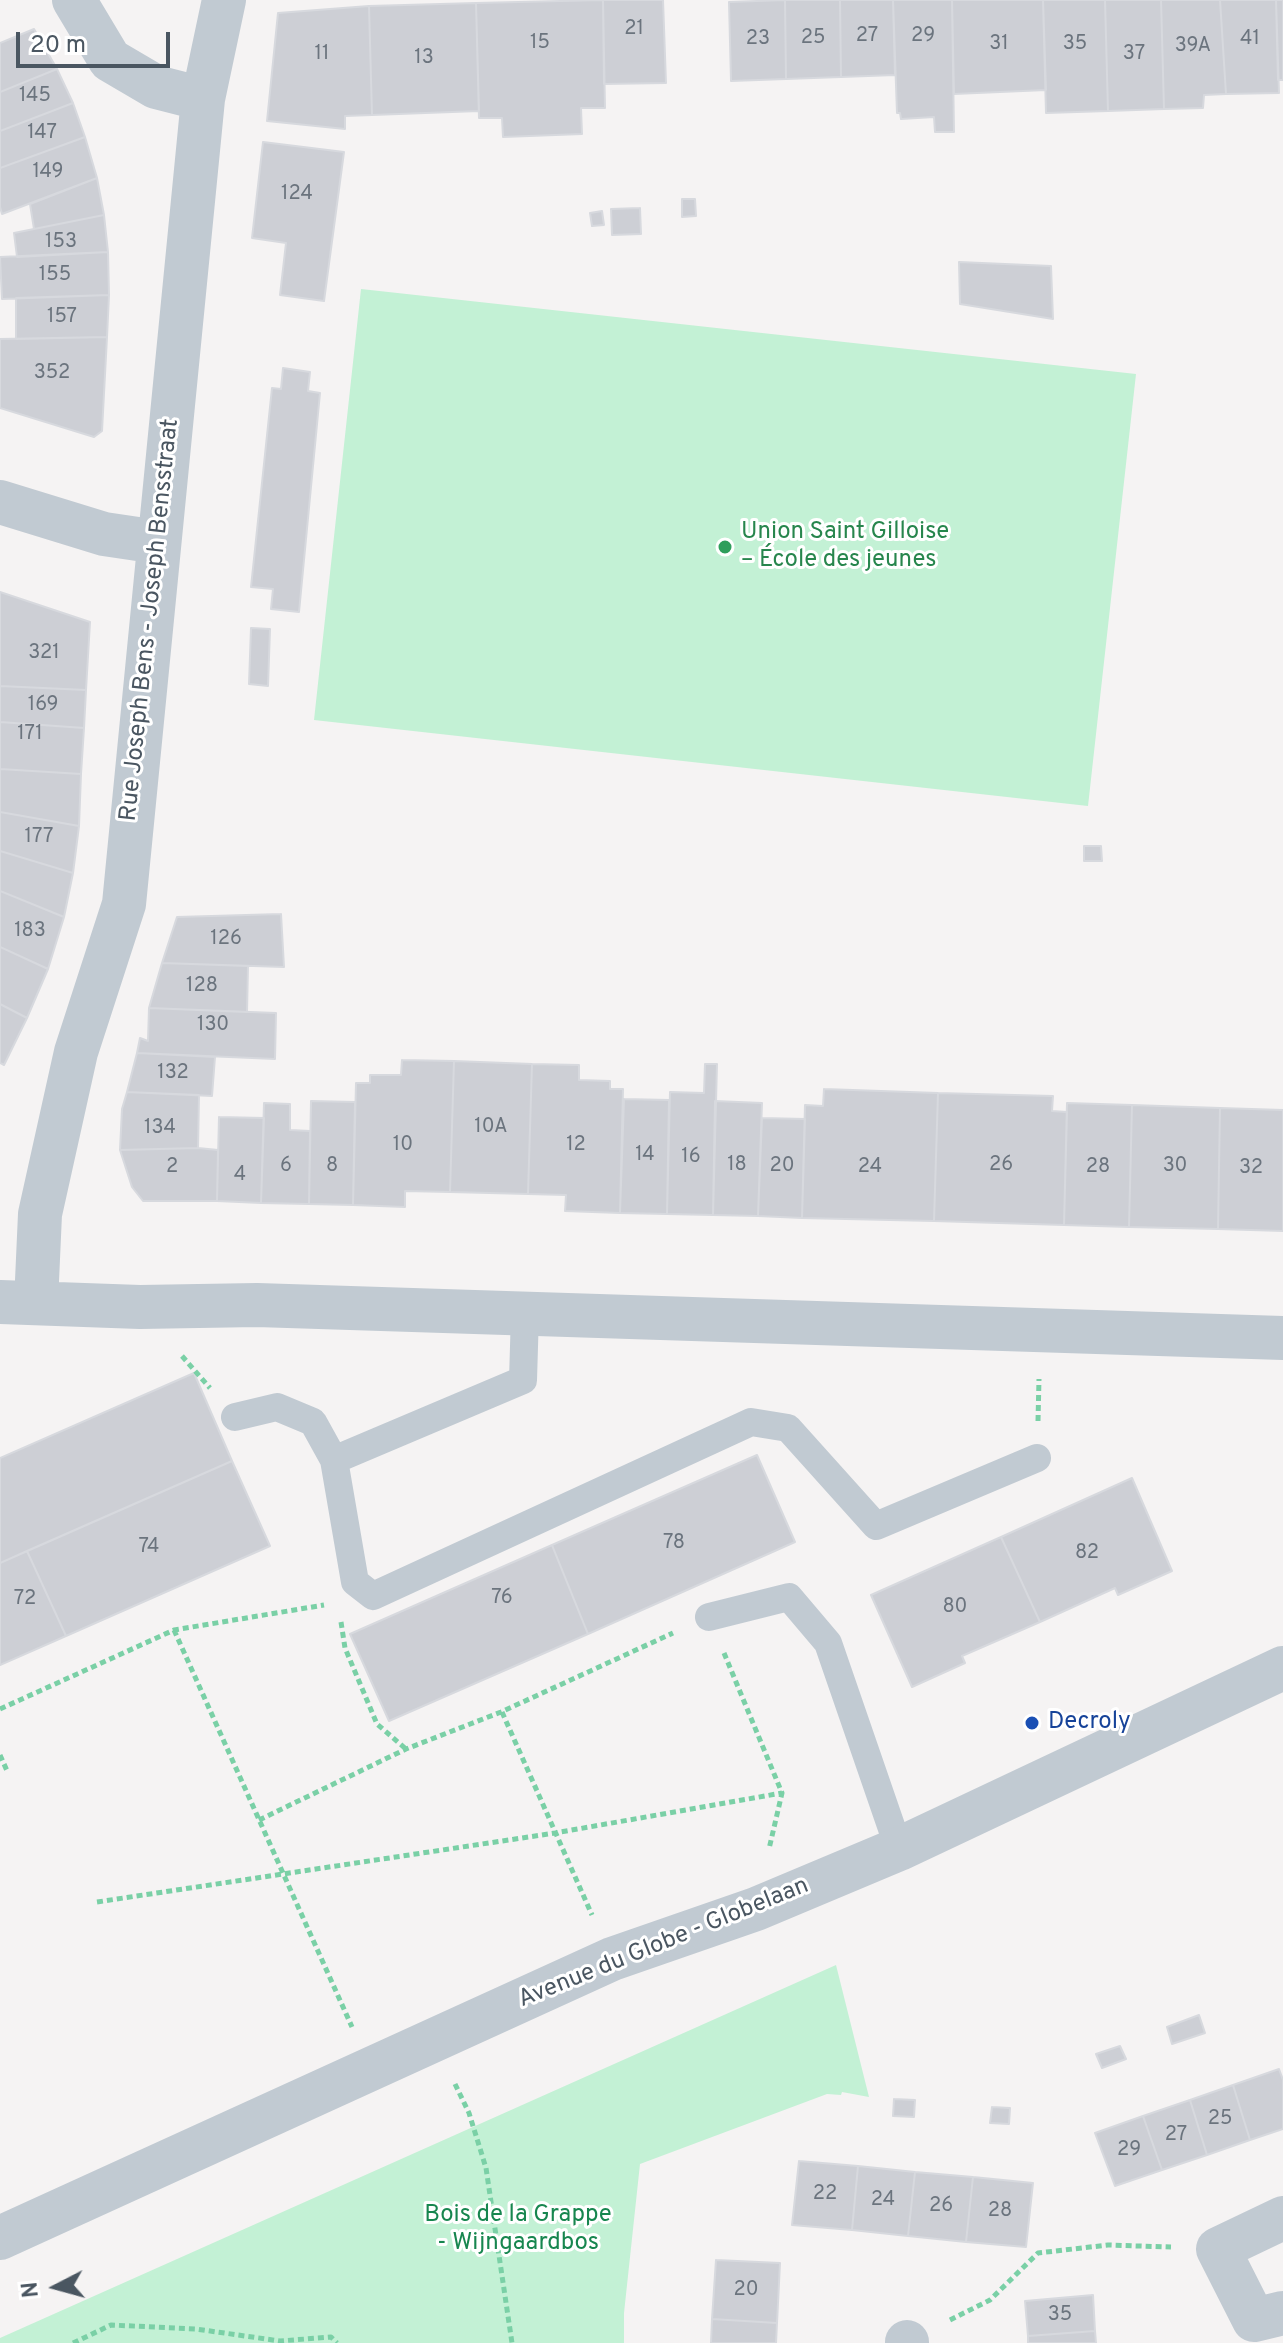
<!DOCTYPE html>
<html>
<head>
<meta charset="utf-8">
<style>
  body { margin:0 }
  #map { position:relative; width:1283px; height:2343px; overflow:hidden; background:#f5f3f3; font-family:Overpass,sans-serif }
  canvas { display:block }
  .north { position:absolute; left:16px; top:2247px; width:80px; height:80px; -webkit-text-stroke:6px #fff; paint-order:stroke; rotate:264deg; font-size:22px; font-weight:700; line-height:32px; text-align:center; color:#4a5661 }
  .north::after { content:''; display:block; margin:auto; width:28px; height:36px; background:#4a5661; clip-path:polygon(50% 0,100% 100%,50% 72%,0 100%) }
  .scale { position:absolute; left:16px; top:32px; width:154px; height:36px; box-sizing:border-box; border:4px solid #4a5661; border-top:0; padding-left:10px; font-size:24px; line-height:28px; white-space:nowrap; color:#4a5661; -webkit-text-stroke:6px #fff; paint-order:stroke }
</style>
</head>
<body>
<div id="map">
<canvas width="1283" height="2343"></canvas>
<div class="north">N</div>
<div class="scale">20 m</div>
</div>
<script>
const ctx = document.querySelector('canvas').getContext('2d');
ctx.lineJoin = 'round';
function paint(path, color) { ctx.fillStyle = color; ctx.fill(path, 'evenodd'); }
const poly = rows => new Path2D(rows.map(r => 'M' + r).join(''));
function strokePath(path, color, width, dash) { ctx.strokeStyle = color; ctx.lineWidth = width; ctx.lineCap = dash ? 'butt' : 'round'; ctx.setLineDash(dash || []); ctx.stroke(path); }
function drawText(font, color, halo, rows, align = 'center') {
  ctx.font = font + ' Overpass,sans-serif'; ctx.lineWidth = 6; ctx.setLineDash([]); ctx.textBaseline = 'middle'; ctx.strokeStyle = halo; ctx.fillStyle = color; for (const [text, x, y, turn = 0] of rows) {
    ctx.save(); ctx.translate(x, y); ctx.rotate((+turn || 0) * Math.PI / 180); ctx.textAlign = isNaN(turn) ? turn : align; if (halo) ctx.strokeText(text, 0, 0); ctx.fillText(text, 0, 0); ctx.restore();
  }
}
paint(poly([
  [361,289,1136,374,1088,806,314,720],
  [836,1965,869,2097,842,2092,841,2095,827,2094,640,2164,624,2313,624,2343,0,2343,0,2338]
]), '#c3f1d5');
const building = poly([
  [603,0,605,108,581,108,582,134,503,137,502,118,479,118,476,3,603,0],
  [603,0,663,0,666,83,604,84,603,0],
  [785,0,786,79,731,81,729,2,785,0],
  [785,0,840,0,841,77,786,79,785,0],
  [840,0,893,0,895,75,841,77,840,0],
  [893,0,952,0,954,132,935,132,934,117,901,119,900,113,897,113,893,0],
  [952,0,1043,0,1046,90,954,94,952,0],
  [1043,0,1105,0,1108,111,1046,113,1043,0],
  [1105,0,1161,0,1164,109,1108,111,1105,0],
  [1161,0,1220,0,1226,94,1204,95,1203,108,1164,109,1161,0],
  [1220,0,1276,0,1279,93,1226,94,1220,0],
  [1276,0,1283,0,1283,80,1278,80,1276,0],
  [476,3,479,111,372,115,369,6,476,3],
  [369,6,372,115,345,116,345,129,267,121,278,13,369,6],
  [34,29,57,69,0,92,0,43,34,29],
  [57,69,73,103,0,131,0,92,57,69],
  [73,103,85,137,0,168,0,131,73,103],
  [85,137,97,178,2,214,0,207,0,168,85,137],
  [263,142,344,152,324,301,280,295,286,243,252,238,263,142],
  [97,178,104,215,34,229,30,204,97,178],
  [682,199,695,199,696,216,682,217,682,199],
  [640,208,641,234,612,235,611,209,640,208],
  [602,211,604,225,592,226,590,213,602,211],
  [104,215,108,252,17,257,14,233,104,215],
  [108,252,109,295,2,299,0,257,108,252],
  [959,262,1051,266,1053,319,960,304,959,262],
  [109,295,107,337,16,339,16,298,109,295],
  [107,337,102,431,94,437,0,408,0,339,107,337],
  [283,368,310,372,308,391,320,393,299,612,271,609,273,589,251,587,272,388,281,389,283,368],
  [0,592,90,622,86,690,0,686,0,592],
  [251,628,270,629,268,686,249,684,251,628],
  [0,686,86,690,84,728,0,722,0,686],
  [0,722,84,728,81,774,0,769,0,722],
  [0,769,81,774,79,826,0,812,0,769],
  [0,812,79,826,73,873,0,851,0,812],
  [1084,846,1101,846,1102,861,1084,861,1084,846],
  [0,851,73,873,64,917,0,891,0,851],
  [0,891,64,917,48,969,0,947,0,891],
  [281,914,284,967,162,963,177,917,281,914],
  [0,947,48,969,27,1018,0,1004,0,947],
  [162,963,248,966,247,1012,149,1008,162,963],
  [0,1004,27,1018,4,1065,0,1063,0,1004],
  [149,1008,276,1013,275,1059,137,1053,140,1038,148,1041,149,1008],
  [137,1053,215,1057,212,1096,127,1092,137,1053],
  [402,1060,454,1061,450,1192,405,1191,405,1207,353,1205,356,1083,370,1083,370,1075,401,1075,402,1060],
  [454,1061,532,1064,528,1194,450,1192,454,1061],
  [532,1064,579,1065,579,1080,610,1081,610,1089,623,1089,620,1213,565,1211,566,1195,528,1194,532,1064],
  [705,1064,717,1064,713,1215,667,1214,670,1092,704,1093,705,1064],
  [824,1089,938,1093,934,1221,802,1218,805,1105,823,1106,824,1089],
  [127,1092,199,1095,198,1148,120,1150,122,1109,127,1092],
  [938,1093,1053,1096,1052,1111,1067,1112,1064,1225,934,1221,938,1093],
  [624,1099,669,1100,667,1214,620,1213,624,1099],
  [311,1101,355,1102,353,1205,309,1204,311,1101],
  [715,1101,762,1103,758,1216,713,1215,715,1101],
  [264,1103,290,1104,290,1130,310,1131,309,1204,261,1203,264,1103],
  [1067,1103,1132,1105,1129,1227,1064,1225,1067,1103],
  [1132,1105,1220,1108,1218,1229,1129,1227,1132,1105],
  [1220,1108,1283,1110,1283,1231,1218,1229,1220,1108],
  [219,1117,264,1118,261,1203,217,1201,219,1117],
  [762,1118,805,1119,802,1218,758,1216,762,1118],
  [198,1148,218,1150,217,1201,143,1201,132,1187,120,1150,198,1148],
  [194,1373,232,1461,0,1563,0,1458,194,1373],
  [757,1455,795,1542,588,1634,552,1545,757,1455],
  [232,1461,270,1546,66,1636,27,1551,232,1461],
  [1132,1478,1172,1571,1118,1595,1115,1588,1040,1622,1001,1537,1132,1478],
  [1001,1537,1040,1622,962,1656,965,1663,912,1687,871,1595,1001,1537],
  [552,1545,588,1634,389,1721,350,1634,552,1545],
  [27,1551,66,1636,0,1665,0,1563,27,1551],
  [1199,2015,1205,2033,1172,2044,1167,2027,1199,2015],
  [1120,2046,1126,2059,1102,2068,1096,2054,1120,2046],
  [1279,2069,1283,2080,1283,2129,1250,2140,1233,2085,1279,2069],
  [1233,2085,1250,2140,1207,2155,1190,2100,1233,2085],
  [894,2099,915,2100,914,2117,893,2116,894,2099],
  [1190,2100,1207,2155,1162,2170,1143,2116,1190,2100],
  [992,2107,1010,2108,1009,2124,990,2123,992,2107],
  [1143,2116,1162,2170,1115,2186,1095,2133,1143,2116],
  [799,2161,858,2166,852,2230,792,2225,799,2161],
  [858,2166,915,2172,908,2236,852,2230,858,2166],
  [915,2172,973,2177,966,2242,908,2236,915,2172],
  [973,2177,1033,2183,1026,2247,966,2242,973,2177],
  [716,2260,780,2263,777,2323,712,2319,716,2260],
  [1093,2295,1095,2331,1028,2336,1025,2301,1093,2295],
  [712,2319,777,2323,776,2343,711,2343,712,2319],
  [1095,2331,1096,2343,1028,2343,1028,2336,1095,2331]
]);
paint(building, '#cdcfd5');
strokePath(building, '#d7d9de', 2);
strokePath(poly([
  [182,1356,210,1388],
  [1038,1421,1039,1379],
  [341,1622,345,1648,377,1724,406,1749],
  [174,1630,352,2027],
  [724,1653,782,1793,769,1849],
  [0,1709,174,1630,324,1605],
  [502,1712,592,1915],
  [0,1755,8,1773],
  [259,1820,406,1749,501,1712,673,1633],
  [97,1902,555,1833,782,1793],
  [455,2084,469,2113,486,2168,512,2343],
  [950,2320,990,2300,1038,2253,1108,2245,1171,2247],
  [73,2343,111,2325,196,2329,280,2341,331,2337,337,2343]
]), '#7ad0a6', 5, [6, 4]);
strokePath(poly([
  [235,1417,277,1407,313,1422,334,1460,523,1380,525,1313],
  [334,1460,355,1582,373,1596,751,1422,788,1428,876,1526,1037,1458],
  [709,1617,789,1597,828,1643,899,1849]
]), '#c1cad2', 28);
strokePath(poly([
  [74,0,110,60,156,87,203,99],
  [0,502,104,534,158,542],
  [0,1302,140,1307,257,1305,1283,1338],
  [36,1303,40,1214,76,1052,124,904,203,99,224,0],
  [1283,2218,1218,2249,1254,2320,1283,2313],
  [907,2342,907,2343]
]), '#c1cad2', 44);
strokePath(poly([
  [0,2238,612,1959,756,1909,899,1849,1283,1668]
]), '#c1cad2', 44);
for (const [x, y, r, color] of [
  [725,547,8,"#2e9e5b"],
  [1032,1723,8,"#1a4fb4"]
]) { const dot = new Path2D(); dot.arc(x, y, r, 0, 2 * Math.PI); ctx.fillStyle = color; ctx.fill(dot); strokePath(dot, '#fff', 3); }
drawText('20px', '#6b747e', null, [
  ["21",634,30],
  ["27",867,37],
  ["29",923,37],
  ["25",813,39],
  ["23",758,40],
  ["41",1250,40],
  ["15",540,44],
  ["31",999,45],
  ["35",1075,45],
  ["39A",1193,47],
  ["11",322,55],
  ["37",1134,55],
  ["13",424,59],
  ["145",35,97],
  ["147",42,134],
  ["149",48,173],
  ["124",297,195],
  ["153",61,243],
  ["155",55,276],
  ["157",62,318],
  ["352",52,374],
  ["321",44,654],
  ["169",43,706],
  ["171",30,735],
  ["177",39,838],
  ["183",30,932],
  ["126",226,940],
  ["128",202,987],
  ["130",213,1026],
  ["132",173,1074],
  ["10A",491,1128],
  ["134",160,1129],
  ["10",403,1146],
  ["12",576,1146],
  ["14",645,1156],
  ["16",691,1158],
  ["18",737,1166],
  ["26",1001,1166],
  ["6",286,1167],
  ["8",332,1167],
  ["20",782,1167],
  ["30",1175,1167],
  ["2",172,1168],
  ["24",870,1168],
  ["28",1098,1168],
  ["32",1251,1169],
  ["4",240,1176],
  ["78",674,1544],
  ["74",149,1548],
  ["82",1087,1554],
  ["76",502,1599],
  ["72",25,1600],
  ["80",955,1608],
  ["25",1220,2120],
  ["27",1176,2136],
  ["29",1129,2151],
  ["22",825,2195],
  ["24",883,2201],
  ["26",941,2207],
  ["28",1000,2212],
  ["20",746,2291],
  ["35",1060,2316]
]);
drawText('24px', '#27864d', '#fff', [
  ["Union Saint Gilloise",741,533],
  ["– École des jeunes",741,561]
], 'left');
drawText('24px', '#4a5661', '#fff', [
  ["Rue Joseph Bens - Joseph Bensstraat",151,620,-84],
  ["Avenue du Globe - Globelaan",664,1944,-22]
]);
drawText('24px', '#164399', '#fff', [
  ["Decroly",1048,1723]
], 'left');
drawText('24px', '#17864f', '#fff', [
  ["Bois de la Grappe",518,2216],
  ["- Wijngaardbos",518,2244]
]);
</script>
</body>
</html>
